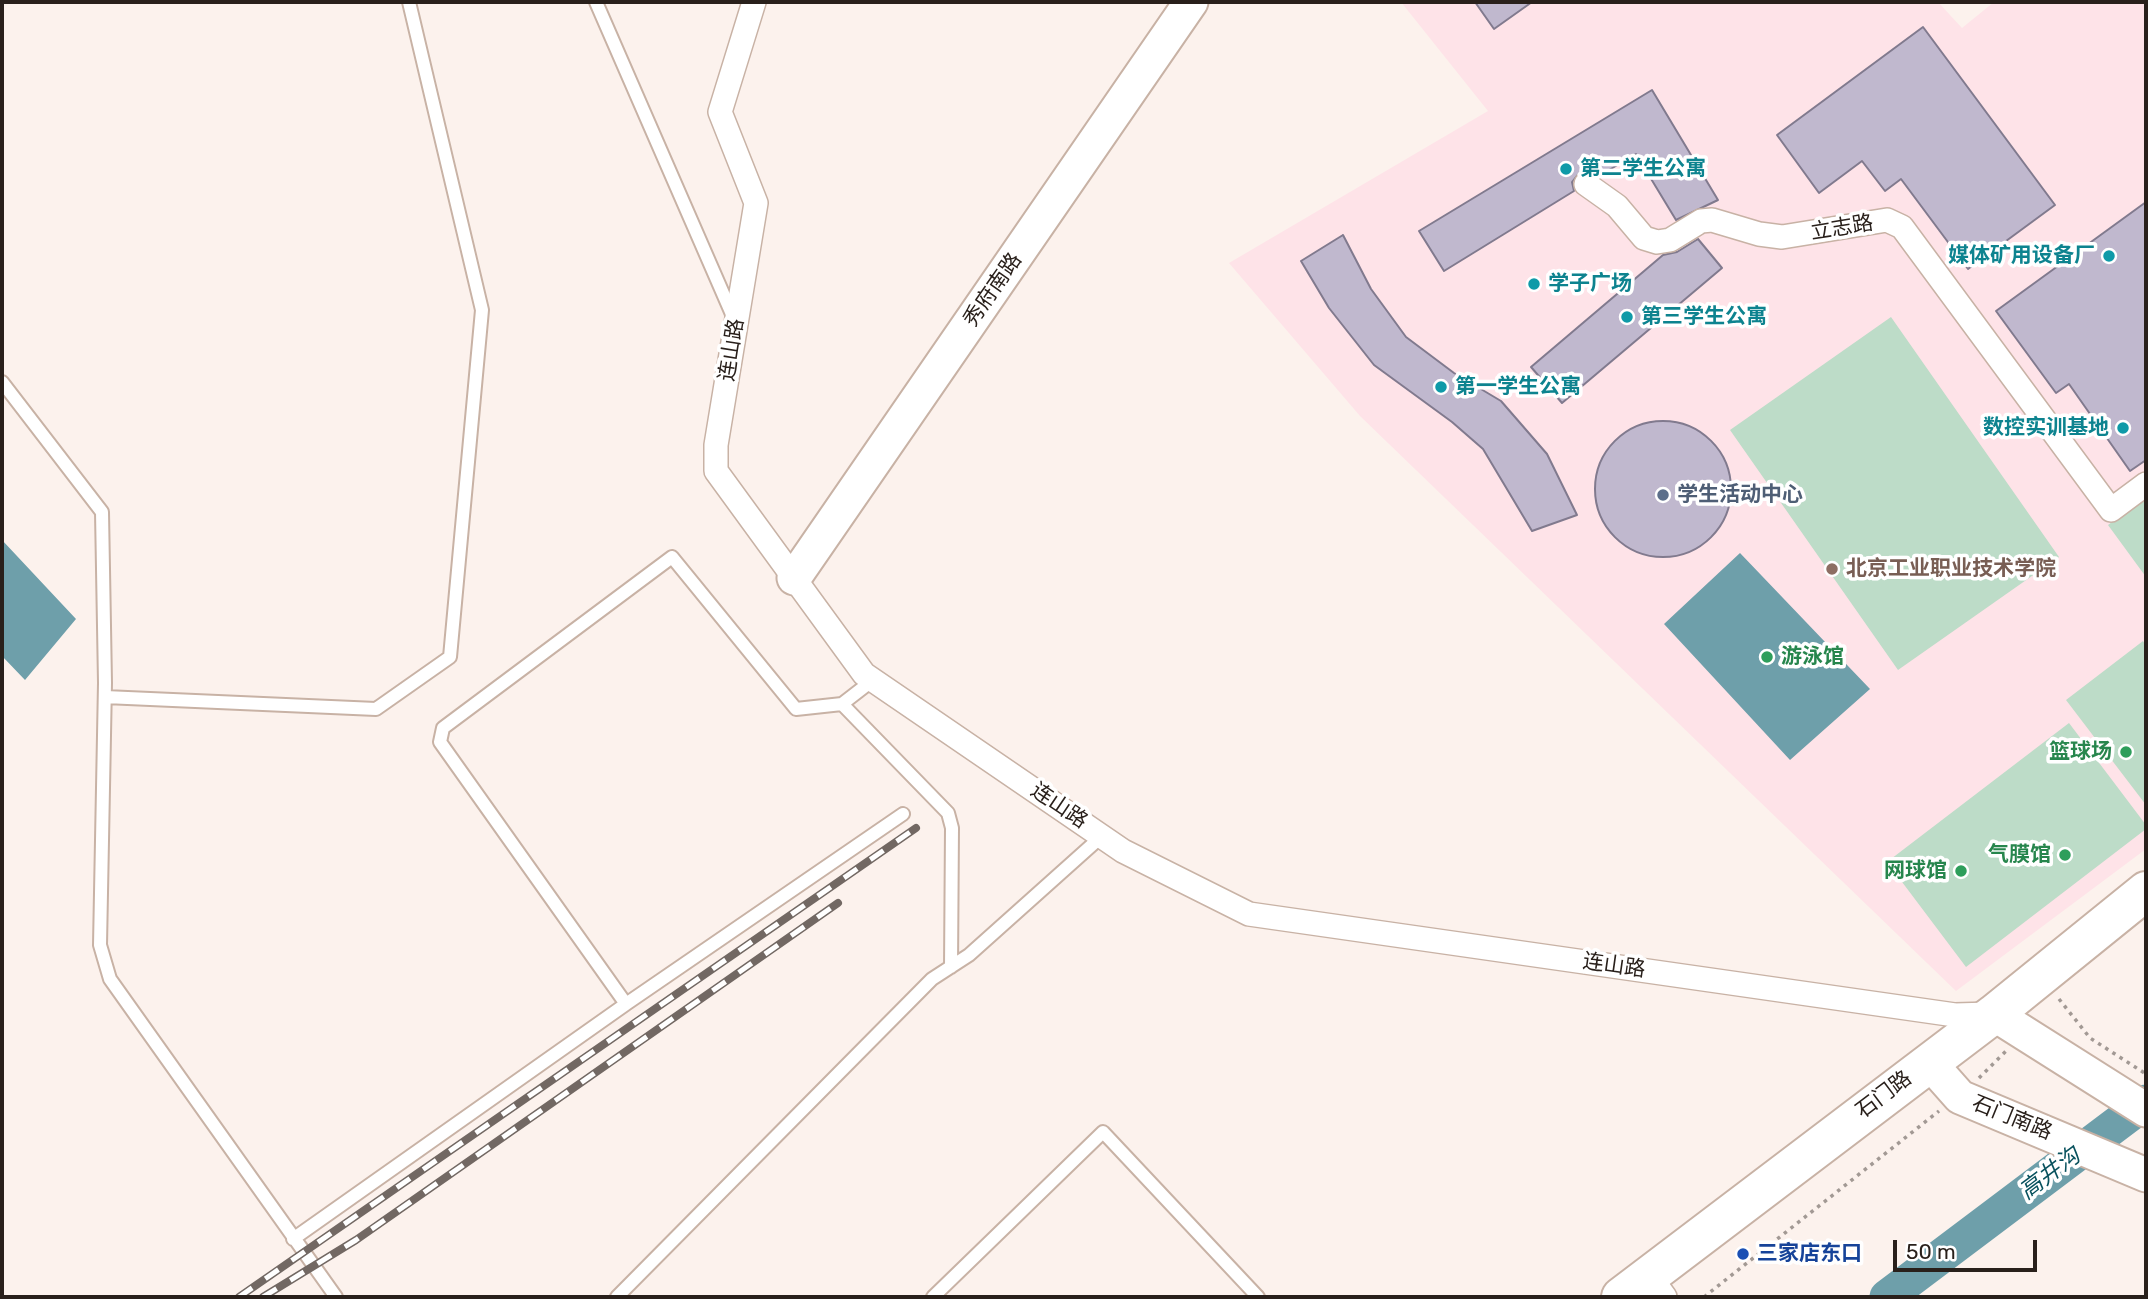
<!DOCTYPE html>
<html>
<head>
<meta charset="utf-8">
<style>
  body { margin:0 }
  #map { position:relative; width:2148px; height:1299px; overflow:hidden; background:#fcf2ed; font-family:Rubik,sans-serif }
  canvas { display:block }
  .frame { position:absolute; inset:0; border:4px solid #29201b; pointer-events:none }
  .scale { position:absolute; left:1893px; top:1240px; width:144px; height:32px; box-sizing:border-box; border:4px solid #29201b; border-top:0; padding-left:9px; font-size:21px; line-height:24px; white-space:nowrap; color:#29201b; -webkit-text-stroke:5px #fff; paint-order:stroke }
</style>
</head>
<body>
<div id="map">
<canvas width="2148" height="1299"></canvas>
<div class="frame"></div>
<div class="scale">50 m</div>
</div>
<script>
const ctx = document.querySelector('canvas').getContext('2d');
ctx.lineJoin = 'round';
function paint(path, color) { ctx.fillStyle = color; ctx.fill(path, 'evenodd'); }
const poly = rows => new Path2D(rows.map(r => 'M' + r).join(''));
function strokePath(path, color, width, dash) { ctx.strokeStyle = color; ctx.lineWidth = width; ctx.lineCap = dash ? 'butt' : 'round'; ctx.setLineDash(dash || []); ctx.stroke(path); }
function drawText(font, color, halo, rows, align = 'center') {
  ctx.font = font + ' Rubik,"Noto Sans SC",sans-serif'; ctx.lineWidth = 7; ctx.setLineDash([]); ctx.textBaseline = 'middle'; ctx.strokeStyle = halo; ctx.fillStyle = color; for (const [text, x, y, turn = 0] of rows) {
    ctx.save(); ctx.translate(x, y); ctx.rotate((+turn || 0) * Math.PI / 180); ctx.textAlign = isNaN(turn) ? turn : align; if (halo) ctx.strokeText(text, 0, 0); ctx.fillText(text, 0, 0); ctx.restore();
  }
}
paint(poly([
  [1401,2,1938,2,1962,28,1994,2,2146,2,2146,849,1956,991,1360,416,1229,263,1488,111]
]), '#fee3e8');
paint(poly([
  [1891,317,2059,557,1898,670,1730,430],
  [2146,497,2146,577,2108,525],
  [2143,641,2146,646,2146,805,2066,700],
  [2069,723,2146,825,2146,829,1966,967,1887,862]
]), '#bddcc8');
paint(poly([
  [2,540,76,619,25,680,2,656],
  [1740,553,1870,689,1790,760,1664,624]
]), '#6e9faa');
strokePath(poly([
  [1887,1297,2146,1102]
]), '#6e9faa', 35);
const building = poly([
  [1475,2,1532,2,1494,29,1475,2],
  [1923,27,2055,205,1968,269,1901,179,1885,191,1862,161,1819,193,1777,135,1923,27],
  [1652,90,1718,200,1676,220,1636,154,1599,176,1588,170,1580,172,1572,182,1574,191,1444,271,1419,231,1652,90],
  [2146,202,2146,460,2130,471,2069,384,2056,393,1996,311,2146,202],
  [1343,235,1371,289,1406,337,1454,373,1501,401,1547,454,1577,515,1532,531,1483,449,1452,422,1374,365,1329,308,1301,261,1343,235],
  [1698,239,1722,268,1562,403,1531,367,1663,255,1677,252,1698,239],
  '1595 489a68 68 0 1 1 136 0a68 68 0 1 1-136 0Z'
]);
paint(building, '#c0b8ce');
strokePath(building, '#817a8e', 2);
const lane = poly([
  [596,2,735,321],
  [2,382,102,512,105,683,100,945,110,979,336,1297],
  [105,697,376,709,450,657,482,310,409,2],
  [842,704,873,680],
  [903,814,626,1004,440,742,443,728,672,557,796,709,842,704,948,813,952,828,951,967],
  [293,1239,626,1004],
  [617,1297,932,979,969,955,1102,836],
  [933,1297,1103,1132,1258,1297]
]);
const street = poly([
  [754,2,720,112,756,203,716,445,716,471,864,674,1123,851,1249,914,1955,1015,1990,1014],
  [1586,184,1617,206,1644,238,1657,242,1670,240,1701,221,1712,220,1759,234,1782,237,1887,220,1902,227,2111,510,2146,484],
  [1649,1275,1665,1297]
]);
const secondary = poly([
  [794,578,1191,2],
  [1994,1014,2146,1110],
  [1929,1062,1960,1097,2146,1175]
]);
const highway = poly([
  [1621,1297,1994,1014,2146,891]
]);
strokePath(lane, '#c8b2a5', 16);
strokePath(street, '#c8b2a5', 26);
strokePath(secondary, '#c8b2a5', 37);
strokePath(highway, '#c8b2a5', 42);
strokePath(poly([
  [2059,999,2090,1038,2146,1074],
  [1979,1078,2006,1051],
  [1704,1297,1939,1111]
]), '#a29994', 3.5, [3.5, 5]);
strokePath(lane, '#fff', 12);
strokePath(street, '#fff', 23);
strokePath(secondary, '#fff', 33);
strokePath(highway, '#fff', 38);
const rail = poly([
  [239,1297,916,828],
  [263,1297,356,1240,838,903]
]);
strokePath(rail, '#726863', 8);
strokePath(rail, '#fff', 5, [16]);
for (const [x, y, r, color] of [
  [1566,169,7,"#0f9aa8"],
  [2109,256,7,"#0f9aa8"],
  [1534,284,7,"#0f9aa8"],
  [1627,317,7,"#0f9aa8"],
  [1441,387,7,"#0f9aa8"],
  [2123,428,7,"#0f9aa8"],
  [1663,495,7,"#5c6f8a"],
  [1832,569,7,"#8d6e63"],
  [1767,657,7,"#2e9e5b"],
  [2126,752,7,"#2e9e5b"],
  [2065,855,7,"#2e9e5b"],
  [1961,871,7,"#2e9e5b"],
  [1743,1254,7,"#1a4fb4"]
]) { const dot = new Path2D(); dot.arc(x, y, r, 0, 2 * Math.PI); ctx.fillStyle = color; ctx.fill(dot); strokePath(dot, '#fff', 2.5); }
drawText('bold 21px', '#0d838f', '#fff', [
  ["第二学生公寓",1580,169],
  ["媒体矿用设备厂",2095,256,"right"],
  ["学子广场",1548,284],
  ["第三学生公寓",1641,317],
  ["第一学生公寓",1455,387],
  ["数控实训基地",2109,428,"right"]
], 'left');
drawText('21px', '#29201b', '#fff', [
  ["立志路",1842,228,-9],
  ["秀府南路",993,290,-55],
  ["连山路",732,350,-81],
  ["连山路",1059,806,34],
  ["连山路",1614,966,8],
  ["石门路",1884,1095,-37],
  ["石门南路",2012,1118,22]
]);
drawText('bold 21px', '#4e5e75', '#fff', [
  ["学生活动中心",1677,495]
], 'left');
drawText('bold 21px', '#785e54', '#fff', [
  ["北京工业职业技术学院",1846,569]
], 'left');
drawText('bold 21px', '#27864d', '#fff', [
  ["游泳馆",1781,657,"left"],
  ["篮球场",2112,752],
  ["气膜馆",2051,855],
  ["网球馆",1947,871]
], 'right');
drawText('bold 21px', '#164399', '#fff', [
  ["三家店东口",1757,1254]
], 'left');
drawText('italic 23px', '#09525e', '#fff', [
  ["高井沟",2050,1174,-37]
]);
</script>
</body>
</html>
